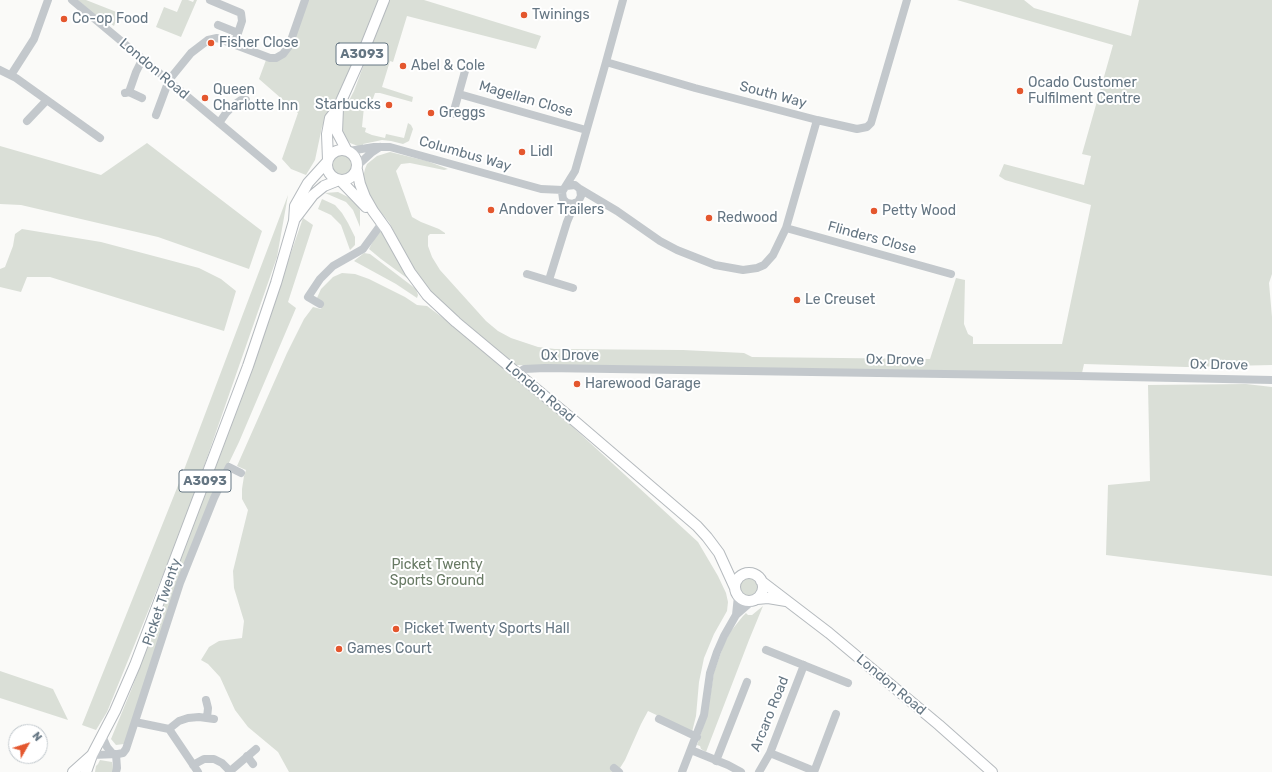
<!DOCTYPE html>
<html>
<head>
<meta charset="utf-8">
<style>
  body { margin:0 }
  #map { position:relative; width:1272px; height:772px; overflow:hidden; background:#fafaf8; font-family:Rubik,sans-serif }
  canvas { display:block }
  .north { position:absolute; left:8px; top:724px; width:40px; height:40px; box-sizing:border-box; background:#fff; border:1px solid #c1c8cd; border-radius:50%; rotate:51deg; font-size:11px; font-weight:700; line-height:16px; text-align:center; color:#657683 }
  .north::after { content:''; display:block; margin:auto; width:14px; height:18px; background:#e4572e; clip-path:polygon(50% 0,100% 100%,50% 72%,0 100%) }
</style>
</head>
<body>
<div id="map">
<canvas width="1272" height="772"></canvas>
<div class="north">N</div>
</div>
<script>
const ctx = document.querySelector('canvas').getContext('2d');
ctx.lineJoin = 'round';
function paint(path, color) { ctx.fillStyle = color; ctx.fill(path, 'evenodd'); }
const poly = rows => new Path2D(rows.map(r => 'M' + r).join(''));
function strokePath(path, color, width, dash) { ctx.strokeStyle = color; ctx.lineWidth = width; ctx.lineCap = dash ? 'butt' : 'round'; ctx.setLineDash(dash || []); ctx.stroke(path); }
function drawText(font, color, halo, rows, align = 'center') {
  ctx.font = font + ' Rubik,sans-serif'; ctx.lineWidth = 4; ctx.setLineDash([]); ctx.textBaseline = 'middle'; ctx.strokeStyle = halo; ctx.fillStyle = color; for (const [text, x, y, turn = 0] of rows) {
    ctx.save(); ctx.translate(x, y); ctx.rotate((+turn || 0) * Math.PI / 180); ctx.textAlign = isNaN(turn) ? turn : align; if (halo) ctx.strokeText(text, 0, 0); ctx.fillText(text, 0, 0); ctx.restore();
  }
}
paint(poly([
  [78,0,86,0,119,13,114,26,98,15,95,15],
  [182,0,188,0,193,2,194,0,197,0,181,37,156,27,164,7,177,12],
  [308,0,424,0,541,36,536,49,407,16,393,62,390,61,382,87,413,97,412,102,380,93,375,93,370,107,364,107,362,127,366,128,365,132,372,135,385,138,386,134,404,138,408,123,411,125,413,129,409,141,403,144,391,141,382,140,363,144,363,146,358,146,350,143,342,135,341,116,354,91,369,51,356,58,322,127,315,160,306,175,291,169,282,159,298,113,259,79,266,60,278,60],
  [957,0,1024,0,1034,8,1131,36,1139,0,1272,0,1272,274,1269,283,1272,317,1272,365,1186,367,1084,364,1082,373,513,365,512,361,507,358,433,296,411,265,389,222,373,203,365,185,363,177,365,169,367,164,377,156,390,152,427,161,448,169,444,170,410,163,401,164,396,171,412,217,421,222,439,229,445,233,445,234,430,234,428,236,428,246,432,257,440,270,486,321,498,331,511,338,538,347,555,349,683,350,744,353,752,357,930,359,956,278,965,280,964,324,968,334,973,337,973,344,1062,344,1091,205,1005,180,999,176,1004,164,1084,185,1091,156,1082,154,1113,45],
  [147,143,262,231,249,269,158,237,21,205,0,204,0,146,101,175],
  '331 166a11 11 0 1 1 22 0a11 11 0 1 1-22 0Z',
  [338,192,348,197,358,206,360,210,360,227,353,210,346,202,325,193],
  [288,195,277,257,186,518,107,712,96,730,82,725,179,483],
  [322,199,335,205,342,213,348,223,355,237,355,245,350,250,341,225,331,215,318,209],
  [303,218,313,225,288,302,296,308,239,442,212,498,124,744,116,745,111,739,132,688,245,386],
  [22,229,101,242,199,268,221,279,236,291,224,331,50,277,27,277,21,292,0,287,0,269,5,267,13,246,15,234],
  [381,231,383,232,411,281,381,259,369,249,377,233],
  [364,253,370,254,416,289,418,295,417,298,396,284,354,261],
  [342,273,355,274,369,279,405,297,417,305,427,306,458,329,551,407,698,542,718,576,726,593,728,602,727,611,714,634,704,658,699,682,696,716,692,732,648,711,641,724,625,760,620,768,614,772,289,772,278,752,248,727,235,710,220,677,208,664,201,660,209,647,219,641,242,638,244,621,234,588,233,571,248,510,242,499,242,489,244,476,246,470,237,466,287,353,304,319,313,307,321,309,323,303,317,298,321,289,333,277],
  [1246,384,1272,387,1272,576,1106,555,1108,485,1150,481,1148,385],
  '737 588a11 11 0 1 1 22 0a11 11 0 1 1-22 0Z',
  [763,606,749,640,706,752,701,749,700,746,697,745,707,716,714,672,724,644,731,631,743,616,746,613,748,615,752,615],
  [0,671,53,689,68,720,0,698],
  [100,760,112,762,113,767,113,772,95,772,96,766,98,764]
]), '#dadfd7');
const major = poly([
  [338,108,337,132,347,151],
  '327 165a15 15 0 1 1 30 0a15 15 0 1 1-30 0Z',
  [328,160,327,134,330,118,338,108,364,50,384,0],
  [357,170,360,184,365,197,373,211,386,229,410,272,427,295,456,322,577,423,697,526,707,537,719,553,735,588],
  [340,180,366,207],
  [294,220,313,195,324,186,339,180],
  '735 587a14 14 0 1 1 28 0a14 14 0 1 1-28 0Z',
  [761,581,829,633,939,725,992,772],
  [757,599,768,598,786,601],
  [73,772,92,755],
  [86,772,92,755,115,711,135,665,248,366,276,283,294,221,295,206,308,183,327,162]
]);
strokePath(major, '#b5babe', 12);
strokePath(poly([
  [72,0,273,168],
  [210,0,241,13,242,21,234,45],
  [623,0,606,62,695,88,817,120,857,129,867,127,871,123,907,0],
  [218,25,238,33],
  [0,70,16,78,100,138],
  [11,75,34,39,48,0],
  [129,92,136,72,142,60],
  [125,93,129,92,142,98],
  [459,94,586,130],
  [453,114,465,71],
  [156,115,169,80,191,53,208,40,217,38,270,58,276,58,283,54,289,46,305,0],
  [27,121,46,101],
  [219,123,226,113,234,105,241,100,246,100],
  [349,151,374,147,390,147,541,189,563,190],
  [358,165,371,153,380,147],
  [566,186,575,185,580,189,581,196,578,202,573,204,567,203,563,199,562,192,575,171,606,62],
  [580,189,617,211,660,241,677,250,715,265,743,270,757,268,764,265,773,255,786,228,817,120],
  [786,228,951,274],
  [527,274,573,288],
  [549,280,567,222,575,203],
  [320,304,308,297,320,279,333,266,363,249,382,223],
  [518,373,524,369,545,368,1078,376,1272,380],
  [736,615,738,596],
  [766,650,848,683],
  [206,700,208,708,207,718],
  [659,719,697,737],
  [135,722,169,729],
  [102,736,107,747,113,754],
  [691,750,728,765,741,772],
  [770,753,814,771],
  [92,755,118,754,123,753,126,749,180,583,214,498,229,467,241,473],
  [247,756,253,764],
  [716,761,747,682],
  [193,765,204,759,214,759,222,763,230,771],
  [614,768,619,772],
  [116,772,117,768,116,754],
  [198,772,169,729,179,721,188,718,199,717,214,719],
  [229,772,256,749],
  [682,772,704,715,710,673,717,652,724,636,736,615,752,601],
  [759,772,770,753,804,665],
  [814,772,836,714]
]), '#c3c8cc', 8);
strokePath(major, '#fff', 10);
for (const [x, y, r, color] of [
  [524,15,4,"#e4572e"],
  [64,19,4,"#e4572e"],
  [211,43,4,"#e4572e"],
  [403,66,4,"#e4572e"],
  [1020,91,4,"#e4572e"],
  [205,98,4,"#e4572e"],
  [389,105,4,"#e4572e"],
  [431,113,4,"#e4572e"],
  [522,152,4,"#e4572e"],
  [491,210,4,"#e4572e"],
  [874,211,4,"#e4572e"],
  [709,218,4,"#e4572e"],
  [797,300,4,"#e4572e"],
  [577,384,4,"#e4572e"],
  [396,629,4,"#e4572e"],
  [339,649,4,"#e4572e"]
]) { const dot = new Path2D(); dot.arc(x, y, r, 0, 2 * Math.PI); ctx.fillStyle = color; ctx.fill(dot); strokePath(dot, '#fff', 1.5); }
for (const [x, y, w] of [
  [362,54,52],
  [205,481,52]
]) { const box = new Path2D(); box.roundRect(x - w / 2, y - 11, w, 22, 3); ctx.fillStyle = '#fff'; ctx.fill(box); strokePath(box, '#657683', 1); }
drawText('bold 13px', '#657683', null, [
  ["A3093",362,54],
  ["A3093",205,481]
]);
drawText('14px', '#657683', '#fff', [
  ["Twinings",532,15],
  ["Co-op Food",72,19],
  ["Fisher Close",219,43],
  ["Abel & Cole",411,66],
  ["Ocado Customer",1028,83],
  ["Fulfilment Centre",1028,99],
  ["Queen",213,90],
  ["Charlotte Inn",213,106],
  ["Starbucks",381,105,"right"],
  ["Greggs",439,113],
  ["Lidl",530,152],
  ["Andover Trailers",499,210],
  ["Petty Wood",882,211],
  ["Redwood",717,218],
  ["Le Creuset",805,300],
  ["Harewood Garage",585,384],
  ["Picket Twenty Sports Hall",404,629],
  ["Games Court",347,649]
], 'left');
drawText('14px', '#657683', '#fff', [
  ["London Road",154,69,40],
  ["South Way",773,95,15],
  ["Magellan Close",526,99,16],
  ["Columbus Way",465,154,16],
  ["Flinders Close",872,238,15],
  ["Ox Drove",570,356],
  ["Ox Drove",895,360,1],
  ["Ox Drove",1219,365,1],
  ["London Road",540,392,40],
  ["Picket Twenty",162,602,-71],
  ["London Road",891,685,40],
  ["Arcaro Road",770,714,-68]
]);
drawText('14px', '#687a64', '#fff', [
  ["Picket Twenty",437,565],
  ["Sports Ground",437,581]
]);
</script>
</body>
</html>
